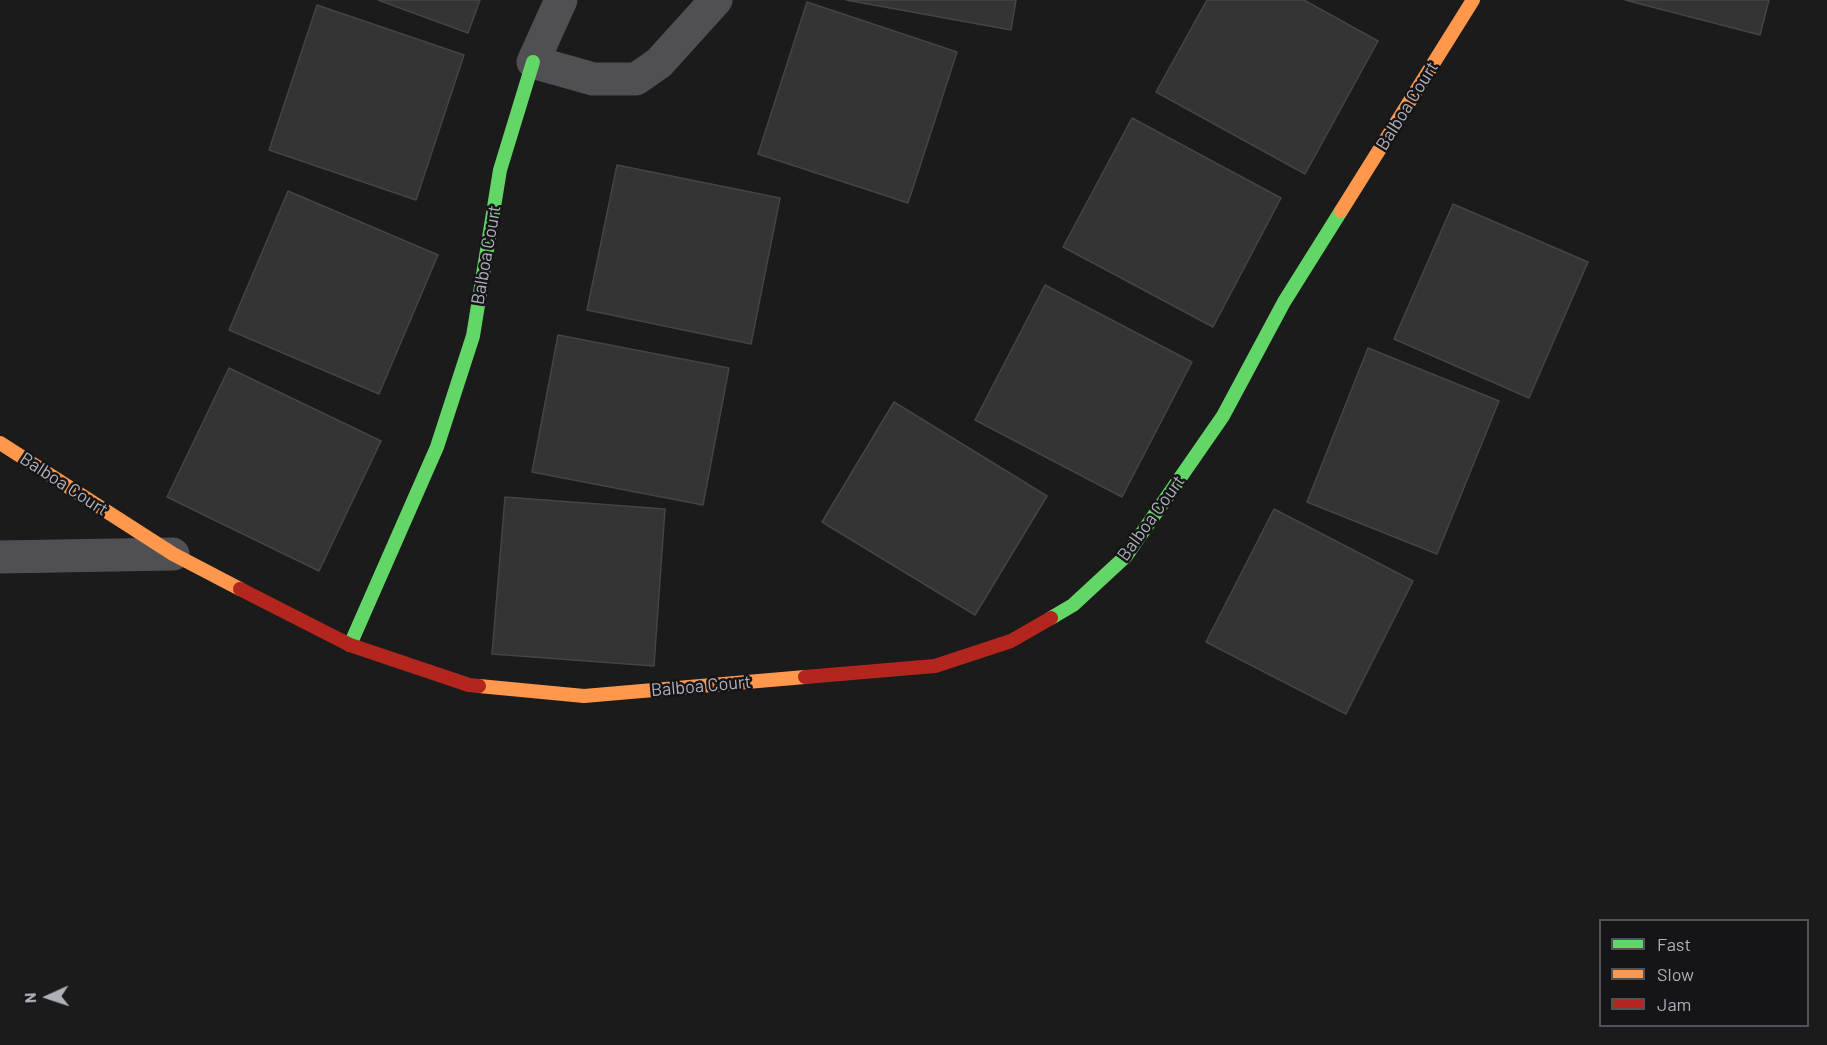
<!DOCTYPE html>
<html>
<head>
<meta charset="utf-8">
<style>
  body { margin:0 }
  #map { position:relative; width:1827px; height:1045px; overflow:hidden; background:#1b1b1b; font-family:Barlow,sans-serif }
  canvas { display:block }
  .legend { position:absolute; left:1599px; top:919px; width:210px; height:108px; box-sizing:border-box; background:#151517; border:2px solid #525358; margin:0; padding:8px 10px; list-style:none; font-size:18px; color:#aeb1ba }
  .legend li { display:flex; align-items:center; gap:12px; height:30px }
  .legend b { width:30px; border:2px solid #525358 }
  .north { position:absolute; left:18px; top:967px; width:60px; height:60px; -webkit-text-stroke:4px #151517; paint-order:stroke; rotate:267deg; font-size:16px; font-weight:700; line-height:24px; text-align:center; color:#aeb1ba }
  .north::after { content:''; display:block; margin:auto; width:21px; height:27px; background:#aeb1ba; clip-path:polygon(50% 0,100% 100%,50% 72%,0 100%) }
</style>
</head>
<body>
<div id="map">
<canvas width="1827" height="1045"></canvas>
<ul class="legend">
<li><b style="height:8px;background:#63d668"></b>Fast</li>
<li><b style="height:8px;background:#ff974d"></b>Slow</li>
<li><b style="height:8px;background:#b3261e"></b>Jam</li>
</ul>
<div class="north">N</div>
</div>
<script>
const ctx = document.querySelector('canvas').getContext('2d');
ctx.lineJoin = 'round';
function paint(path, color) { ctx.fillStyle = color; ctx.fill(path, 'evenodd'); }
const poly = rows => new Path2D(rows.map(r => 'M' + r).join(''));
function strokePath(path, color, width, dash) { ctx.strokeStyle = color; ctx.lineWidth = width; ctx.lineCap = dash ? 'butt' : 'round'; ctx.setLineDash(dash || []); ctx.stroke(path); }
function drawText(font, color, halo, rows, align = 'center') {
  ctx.font = font + ' Barlow,sans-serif'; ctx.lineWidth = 5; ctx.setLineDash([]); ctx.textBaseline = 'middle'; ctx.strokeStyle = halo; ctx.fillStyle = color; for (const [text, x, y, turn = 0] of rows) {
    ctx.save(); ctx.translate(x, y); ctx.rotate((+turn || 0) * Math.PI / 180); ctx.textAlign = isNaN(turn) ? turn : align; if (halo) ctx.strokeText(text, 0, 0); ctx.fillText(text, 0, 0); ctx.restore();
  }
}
const building = poly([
  [378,0,480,0,468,33,378,0],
  [846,0,1016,0,1011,30,846,0],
  [1207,0,1304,0,1378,41,1305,174,1156,92,1207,0],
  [1625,0,1769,0,1760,35,1625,0],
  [807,2,957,52,908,203,758,154,807,2],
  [317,5,464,55,416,200,269,150,317,5],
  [1132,118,1281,198,1213,327,1063,247,1132,118],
  [617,165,780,198,751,344,587,310,617,165],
  [288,191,438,255,379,394,229,330,288,191],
  [1453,204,1588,262,1529,398,1394,339,1453,204],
  [1045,285,1192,362,1122,497,975,420,1045,285],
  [558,335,729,368,703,505,532,472,558,335],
  [1368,348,1499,401,1437,554,1307,502,1368,348],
  [229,368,381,441,319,571,167,497,229,368],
  [894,402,1047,496,975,615,822,522,894,402],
  [505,497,665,509,654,666,492,654,505,497],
  [1274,509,1413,581,1346,714,1206,642,1274,509]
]);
paint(building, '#343435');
strokePath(building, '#444447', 1.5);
strokePath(poly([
  [561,0,533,62,593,79,636,79,659,63,716,0],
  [0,557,173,554]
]), '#505054', 33);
strokePath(poly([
  [1051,618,1073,605,1126,556,1223,416,1284,302,1341,211],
  [350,645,437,447,473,336,500,170,533,62]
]), '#63d668', 14);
strokePath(poly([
  [1341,211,1473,0],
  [0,443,173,554,240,589],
  [479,686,584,696,805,677]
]), '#ff974d', 14);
strokePath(poly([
  [240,589,350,645,469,685,479,686],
  [805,677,935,666,1011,641,1051,618]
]), '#b3261e', 14);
drawText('18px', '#aeb1ba', '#151517', [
  ["Balboa Court",1407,106,-58],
  ["Balboa Court",486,255,-80],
  ["Balboa Court",64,484,33],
  ["Balboa Court",1151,518,-54],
  ["Balboa Court",701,686,-5]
]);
</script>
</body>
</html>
